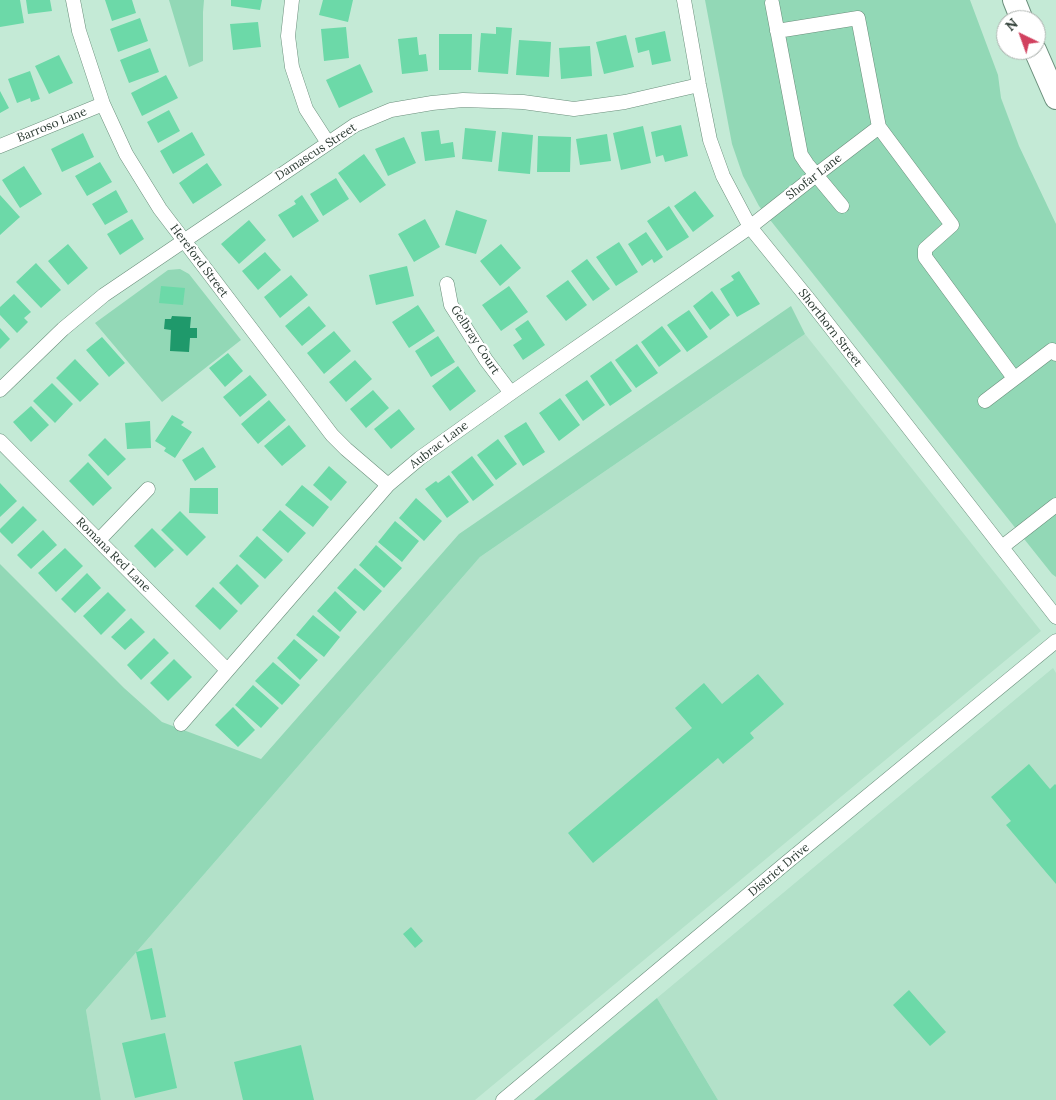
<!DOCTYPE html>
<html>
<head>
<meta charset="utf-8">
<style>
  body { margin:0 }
  #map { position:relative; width:1056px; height:1100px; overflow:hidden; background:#c4ead6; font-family:Lora,serif }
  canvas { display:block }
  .north { position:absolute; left:996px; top:10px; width:50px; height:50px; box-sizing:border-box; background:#fff; border:1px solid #abb1ad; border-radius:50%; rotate:318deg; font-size:14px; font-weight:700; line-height:20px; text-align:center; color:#2c3b33 }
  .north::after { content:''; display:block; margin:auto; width:18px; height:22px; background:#d1415f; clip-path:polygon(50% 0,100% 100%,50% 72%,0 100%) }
</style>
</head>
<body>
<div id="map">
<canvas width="1056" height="1100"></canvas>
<div class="north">N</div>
</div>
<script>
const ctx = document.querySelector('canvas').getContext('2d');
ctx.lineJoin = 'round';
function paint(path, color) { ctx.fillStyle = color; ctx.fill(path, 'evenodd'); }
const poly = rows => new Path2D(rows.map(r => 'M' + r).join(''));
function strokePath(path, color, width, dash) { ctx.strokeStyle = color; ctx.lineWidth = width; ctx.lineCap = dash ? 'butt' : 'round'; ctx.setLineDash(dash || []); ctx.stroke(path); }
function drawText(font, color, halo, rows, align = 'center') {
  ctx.font = font + ' Lora,serif'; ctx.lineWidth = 4.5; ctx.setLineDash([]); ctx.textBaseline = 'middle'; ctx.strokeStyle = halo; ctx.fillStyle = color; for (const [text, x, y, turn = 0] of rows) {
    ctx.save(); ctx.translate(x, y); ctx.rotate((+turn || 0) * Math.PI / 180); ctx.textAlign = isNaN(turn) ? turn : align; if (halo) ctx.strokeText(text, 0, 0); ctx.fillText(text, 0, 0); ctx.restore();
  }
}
paint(poly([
  [805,334,1041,631,475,1100,101,1100,86,1010,480,557],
  [1053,668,1056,673,1056,1100,718,1100,657,998]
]), '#b3e1c9');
paint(poly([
  [169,0,204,0,203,12,203,61,189,67],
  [705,0,970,0,998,75,1001,98,1019,146,1056,224,1056,577,1052,574,759,206,743,176,732,144],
  [180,269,189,274,241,340,162,402,95,323,168,270],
  [791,306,805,334,480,557,86,1010,101,1100,0,1100,0,564,124,688,162,722,261,759,459,534],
  [657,998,718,1100,534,1100]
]), '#92d8b6');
paint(poly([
  [172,316,191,317,190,328,197,328,197,338,190,338,189,352,170,351,171,330,164,329,165,319,171,319]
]), '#1f996b');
paint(poly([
  [0,0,20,0,24,23,0,27],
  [26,0,50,0,52,11,28,14],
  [105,0,132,0,136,13,112,21],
  [231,0,262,0,260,10,231,6],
  [323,0,353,0,348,22,319,15],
  [140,18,148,41,118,52,110,29],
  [258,22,261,47,233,50,230,24],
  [346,27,349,58,324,61,321,29],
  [496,27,512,28,508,74,478,72,481,33,496,34],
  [665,31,671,61,652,65,649,50,638,53,635,38],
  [439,34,472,34,471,70,439,70],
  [626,35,634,67,604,74,596,42],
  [417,37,419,55,426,54,428,71,402,74,398,39],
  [519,40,551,42,549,77,516,75],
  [590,46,592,76,561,79,559,48],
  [150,48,159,72,129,83,120,60],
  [59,55,73,83,49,94,35,66],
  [360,64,373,92,339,108,326,80],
  [30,71,40,99,31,102,30,98,17,103,8,79],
  [166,75,178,98,142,116,131,93],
  [0,91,9,108,0,113],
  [169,110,180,131,158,143,147,122],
  [681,125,688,156,665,162,663,155,656,157,651,132],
  [643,126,651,163,621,170,613,133],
  [465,128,496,131,492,162,462,159],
  [439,130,441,144,453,142,455,157,425,161,421,132],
  [192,132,205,155,173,174,160,151],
  [502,132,533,135,530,174,498,171],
  [83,133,94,157,62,172,51,149],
  [607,134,611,161,580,165,576,139],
  [538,136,571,137,570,172,537,172],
  [404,137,416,163,388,176,375,149],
  [364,154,386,185,360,203,338,173],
  [100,162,112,182,87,196,75,176],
  [207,163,222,185,193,204,179,183],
  [24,166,42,194,20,208,2,180],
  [336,178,349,199,323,216,310,194],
  [116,190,128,212,105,225,92,204],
  [695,191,714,216,693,232,674,206],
  [0,195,20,217,0,235],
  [302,195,319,221,293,238,278,215,296,204,294,201],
  [669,206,689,237,667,251,647,221],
  [456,210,487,220,476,254,445,245],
  [132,219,144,239,120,255,107,234],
  [425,219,440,247,414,262,398,234],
  [249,220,266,240,239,264,221,244],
  [646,232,663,257,654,263,652,259,642,266,628,244],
  [619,242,638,272,616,286,596,257],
  [68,244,88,268,68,285,48,261],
  [501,244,521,268,500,286,480,261],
  [265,252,281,270,258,290,242,271],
  [587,259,610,289,593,301,571,271],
  [36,263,61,290,41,308,16,282],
  [407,266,414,296,376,305,369,275],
  [739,271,760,304,737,317,720,289,734,280,731,276],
  [291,275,308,295,280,318,264,297],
  [568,280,587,305,566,321,546,296],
  [161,286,185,288,183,305,159,303],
  [509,286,528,312,501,331,482,305],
  [712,291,730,315,710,330,693,306],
  [14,294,31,312,24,318,28,322,17,333,0,315,0,307],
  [418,305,435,331,409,348,392,322],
  [309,306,326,326,302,346,285,326],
  [689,310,708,337,687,352,667,325],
  [528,320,545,345,523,360,513,345,522,339,515,329],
  [662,326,681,351,659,367,641,342],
  [0,328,10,339,0,349],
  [334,331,351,351,324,374,307,353],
  [438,336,455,362,431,377,415,351],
  [102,337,125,363,109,377,86,350],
  [637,344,658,373,636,388,615,360],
  [228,353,243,371,225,387,209,368],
  [75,359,99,384,80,402,56,378],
  [355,360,372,379,346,402,329,382],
  [611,361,632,391,610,406,590,376],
  [458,366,476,391,450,411,432,386],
  [250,375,267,395,240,417,223,397],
  [587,380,605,405,583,421,565,395],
  [52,383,73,404,55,423,33,401],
  [373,390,389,408,366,428,350,409],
  [560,398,580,425,559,441,539,413],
  [269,400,286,420,258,444,241,424],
  [31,406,49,425,31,442,13,422],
  [399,409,415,429,391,449,374,429],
  [172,415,184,422,181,425,192,432,175,458,164,451,166,448,155,441],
  [150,421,151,448,127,449,125,423],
  [526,422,545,452,523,466,504,436],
  [289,425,306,446,282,466,264,446],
  [105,438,126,459,108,476,88,455],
  [498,439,517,464,496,480,477,455],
  [203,447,216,467,195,481,182,460],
  [472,456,494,485,473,501,451,472],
  [88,462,112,488,93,506,69,481],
  [329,466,347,482,331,501,313,485],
  [449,475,469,502,447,518,425,489,436,481,438,483],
  [0,483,17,501,0,517],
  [302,485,329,507,313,527,285,505],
  [190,488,218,488,218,514,189,513],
  [416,498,442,521,424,541,399,518],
  [23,506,37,520,12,544,0,532,0,529],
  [280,510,306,533,288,553,262,530],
  [180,511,206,537,187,556,161,530],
  [395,521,419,541,402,562,378,542],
  [152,528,174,550,155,568,134,546],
  [43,530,57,545,31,569,17,555],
  [257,536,283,560,265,579,239,556],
  [376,545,402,568,384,588,359,565],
  [65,548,83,566,56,592,38,573],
  [237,564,259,586,241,605,219,583],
  [355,568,382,591,364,611,337,588],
  [87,573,101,588,75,613,61,599],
  [213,587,238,611,220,630,195,606],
  [335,591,357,612,340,632,317,611],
  [108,592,126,610,101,635,83,616],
  [313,615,340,637,324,657,296,635],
  [131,618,145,632,125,650,111,637],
  [154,638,169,653,141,680,127,665],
  [294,639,318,660,300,680,277,658],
  [174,659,192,677,168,701,150,683],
  [273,662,300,685,282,705,255,681],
  [758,674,784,704,750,733,754,738,723,764,718,758,593,863,568,833,692,728,675,708,704,683,722,704],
  [253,685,279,708,261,728,235,705],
  [233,707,255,730,238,747,215,725],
  [1029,764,1050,789,1055,784,1056,785,1056,884,1006,825,1011,821,991,797],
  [411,927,423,941,415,948,403,934],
  [152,948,166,1017,151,1020,136,952],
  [909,990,946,1032,930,1046,893,1005],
  [165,1033,177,1088,135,1098,122,1043],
  [301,1045,314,1100,243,1100,234,1062]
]), '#6cd9a8');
const street = poly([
  [73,0,79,31,103,104,126,154,160,209,332,435,346,449,388,485],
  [292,0,288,36,292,67,306,109,328,143],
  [684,0,699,85,710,140,723,176,750,227,810,301,1056,617],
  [772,3,801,155,807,164,842,206],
  [777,31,858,18,879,127,952,225,925,249,925,257,1014,378],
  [0,146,103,104],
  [447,284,451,305,486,360,511,393],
  [0,390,63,329,104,295,355,125,391,110,432,103,463,100,523,102,574,109,625,102,699,85],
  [985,401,1052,350,1056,354],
  [0,441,227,670],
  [99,540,148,489],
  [1002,547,1056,505],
  [181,724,388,485,420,458,511,393,750,227,816,175,879,127],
  [503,1100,786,863,1056,641]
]);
const primary = poly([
  [1014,0,1022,20],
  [1035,50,1056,98]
]);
strokePath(street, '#6b8f7c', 15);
strokePath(primary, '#6b8f7c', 24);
strokePath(street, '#fff', 14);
strokePath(primary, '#fff', 22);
drawText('12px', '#2c3b33', '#fff', [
  ["Barroso Lane",52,125,-22],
  ["Damascus Street",316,152,-33],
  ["Shofar Lane",814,177,-38],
  ["Hereford Street",199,261,53],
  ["Shorthorn Street",830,328,52],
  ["Gelbray Court",475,340,57],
  ["Aubrac Lane",439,445,-37],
  ["Romana Red Lane",113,555,45],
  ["District Drive",779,870,-40]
]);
</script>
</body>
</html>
